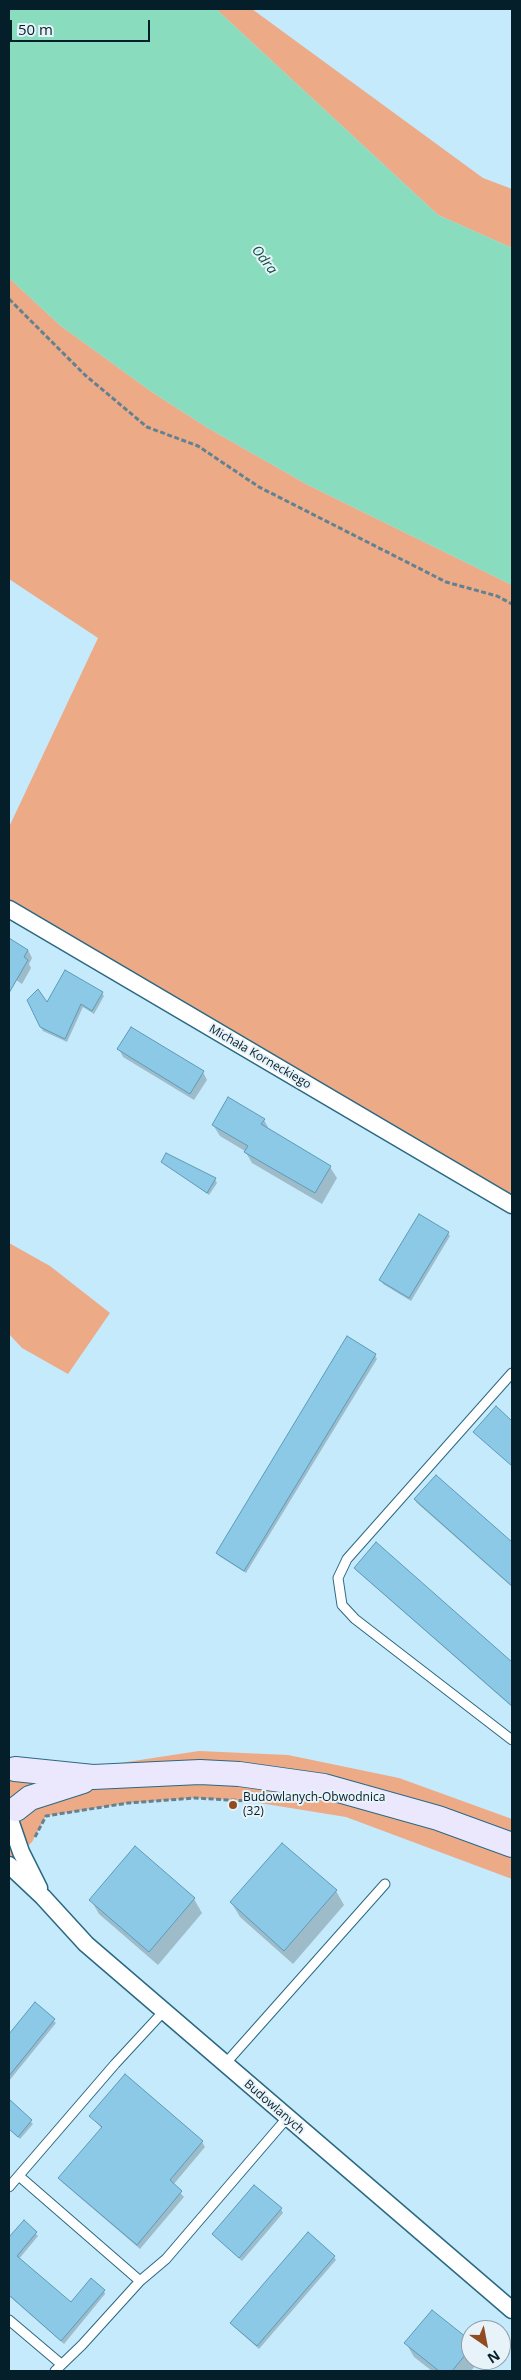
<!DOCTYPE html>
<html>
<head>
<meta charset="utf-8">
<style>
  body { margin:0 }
  #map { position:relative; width:521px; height:2380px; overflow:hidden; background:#c5eafc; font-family:"Open Sans",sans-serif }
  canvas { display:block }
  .frame { position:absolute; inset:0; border:10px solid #051f2a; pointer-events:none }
  .north { position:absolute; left:461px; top:2320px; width:50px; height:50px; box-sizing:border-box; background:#e7f3f9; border:1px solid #8d9ea6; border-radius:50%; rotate:147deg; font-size:14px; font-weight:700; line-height:20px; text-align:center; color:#051f2a }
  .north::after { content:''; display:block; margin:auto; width:18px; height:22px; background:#914c22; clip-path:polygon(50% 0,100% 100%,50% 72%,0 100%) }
  .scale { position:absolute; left:10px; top:20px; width:140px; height:22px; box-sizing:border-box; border:2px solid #051f2a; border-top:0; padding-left:6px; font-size:15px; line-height:18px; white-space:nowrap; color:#051f2a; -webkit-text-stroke:4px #e7f3f9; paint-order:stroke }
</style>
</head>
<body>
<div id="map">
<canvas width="521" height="2380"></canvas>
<div class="frame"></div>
<div class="north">N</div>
<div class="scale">50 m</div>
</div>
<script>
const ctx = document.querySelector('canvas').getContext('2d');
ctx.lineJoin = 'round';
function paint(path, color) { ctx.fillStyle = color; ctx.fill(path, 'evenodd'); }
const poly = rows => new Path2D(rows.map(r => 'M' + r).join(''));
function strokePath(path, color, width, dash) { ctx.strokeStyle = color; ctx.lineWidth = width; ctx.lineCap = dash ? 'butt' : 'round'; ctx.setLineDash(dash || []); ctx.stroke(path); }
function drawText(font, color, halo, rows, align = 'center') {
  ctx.font = font + ' "Open Sans",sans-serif'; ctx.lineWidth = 4; ctx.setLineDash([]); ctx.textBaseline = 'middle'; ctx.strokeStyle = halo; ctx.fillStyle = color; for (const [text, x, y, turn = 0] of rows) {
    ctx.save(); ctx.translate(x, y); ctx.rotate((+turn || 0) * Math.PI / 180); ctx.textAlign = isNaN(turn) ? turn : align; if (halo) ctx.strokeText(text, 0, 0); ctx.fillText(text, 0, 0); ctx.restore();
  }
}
paint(poly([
  [216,9,252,9,483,178,512,189,512,248,438,215],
  [9,278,61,326,152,392,208,428,308,485,512,585,512,1205,9,909,9,827,98,638,9,579],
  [9,1243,50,1266,110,1313,68,1374,22,1348,9,1334],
  [199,1751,288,1755,399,1778,512,1819,512,1879,346,1817,247,1801,195,1798,128,1803,46,1816,32,1842,9,1863,9,1759,15,1769,94,1767]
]), '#ecaa87');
paint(poly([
  [9,9,216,9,438,215,512,248,512,585,308,485,208,428,152,392,61,326,9,278]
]), '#89dcbe');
paint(poly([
  [9,939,28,950,32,958,29,964,31,968,22,984,9,975],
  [102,993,104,996,94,1014,83,1007,67,1042,43,1031,41,1027,47,1004],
  [119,1049,203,1072,207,1080,194,1100,123,1057],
  [264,1120,270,1131,330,1167,337,1178,322,1204,252,1163,245,1151,220,1136,213,1125],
  [163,1162,215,1179,217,1183,209,1195],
  [448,1233,450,1236,411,1301,383,1284,381,1280],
  [375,1355,377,1359,246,1573,219,1556,217,1553],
  [436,1476,512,1544,512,1587,417,1503,415,1500],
  [376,1544,512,1664,512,1707,357,1571,355,1568],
  [336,1891,344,1905,293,1964,240,1917,231,1902],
  [194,1899,202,1913,158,1965,99,1914,91,1900],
  [35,2004,56,2023,9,2081,9,2036],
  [125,2076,202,2142,205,2147,173,2185,184,2197,140,2249,63,2183,60,2178,102,2129,91,2116],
  [9,2101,33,2124,20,2139,9,2129],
  [281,2209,283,2213,242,2261,213,2234],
  [24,2222,38,2236,19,2259,71,2303,104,2291,105,2294,64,2344,9,2296,9,2239],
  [334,2257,336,2260,259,2349,233,2326,232,2323],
  [406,2343,471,2343,471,2360,480,2360,471,2371,432,2371,414,2357]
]), '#0003');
const building = poly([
  [9,938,28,950,24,957,28,960,9,993,9,938],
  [65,970,103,992,92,1011,81,1004,65,1039,40,1027,27,1000,38,989,47,1002,65,970],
  [131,1027,204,1071,190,1094,117,1049,131,1027],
  [228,1097,265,1119,261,1124,331,1166,315,1193,244,1152,248,1146,212,1125,228,1097],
  [166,1153,216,1178,207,1193,161,1162,166,1153],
  [419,1214,449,1232,409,1298,379,1280,419,1214],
  [347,1336,376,1354,244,1571,216,1553,347,1336],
  [496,1406,512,1421,512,1466,473,1432,496,1406],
  [436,1475,512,1542,512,1586,414,1499,436,1475],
  [376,1542,512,1662,512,1706,354,1568,376,1542],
  [282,1843,337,1890,284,1951,230,1902,282,1843],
  [135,1846,195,1898,149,1952,89,1900,135,1846],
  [35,2002,55,2019,9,2076,9,2034,35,2002],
  [125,2074,203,2141,170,2180,182,2191,137,2245,58,2178,102,2127,89,2116,125,2074],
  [9,2099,32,2120,18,2137,9,2129,9,2099],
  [254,2185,282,2208,239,2258,212,2234,254,2185],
  [24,2220,37,2232,17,2256,71,2302,91,2278,105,2290,61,2341,9,2295,9,2237,24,2220],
  [308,2232,335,2256,257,2346,230,2323,308,2232],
  [432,2310,471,2341,471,2348,452,2371,439,2371,404,2343,432,2310]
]);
paint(building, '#8bc9e7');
strokePath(building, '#5d9ab6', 1);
const lane = poly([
  [512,1373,347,1559,338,1578,342,1605,355,1619,512,1740],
  [225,2064,385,1884],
  [19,2176,140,2281,82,2345,55,2371],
  [9,2187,115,2064,164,2011],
  [140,2281,166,2259,287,2118],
  [9,2320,61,2364]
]);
const street = poly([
  [9,909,512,1205],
  [10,1820,21,1852,39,1888],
  [9,1865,43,1897,86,1944,512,2310]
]);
const secondary = poly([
  [15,1769,93,1777,200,1772,239,1774,324,1786,438,1818,512,1845],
  [16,1809,30,1798,83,1781]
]);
strokePath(lane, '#2b6983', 11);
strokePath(street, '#2b6983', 19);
strokePath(secondary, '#2b6983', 26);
strokePath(poly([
  [9,299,85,375,147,427,198,446,259,487,446,582,497,596,512,604],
  [35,1837,46,1816,128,1803,195,1798,247,1801,259,1799]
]), '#638291', 3, [5, 2.5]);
strokePath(lane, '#fff', 9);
strokePath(street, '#fff', 16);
strokePath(secondary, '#ebe8fe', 24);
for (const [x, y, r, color] of [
  [233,1805,5,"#914c22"]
]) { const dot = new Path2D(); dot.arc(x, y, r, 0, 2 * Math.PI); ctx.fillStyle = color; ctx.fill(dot); strokePath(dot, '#e7f3f9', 2); }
drawText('12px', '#051f2a', '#e7f3f9', [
  ["Michała Korneckiego",260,1057,30],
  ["Budowlanych",274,2107,41]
]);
drawText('12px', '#051f2a', '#e7f3f9', [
  ["Budowlanych-Obwodnica",243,1798],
  ["(32)",243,1812]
], 'left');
drawText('italic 14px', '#0e5340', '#e7f3f9', [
  ["Odra",264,260,52]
]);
</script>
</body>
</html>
